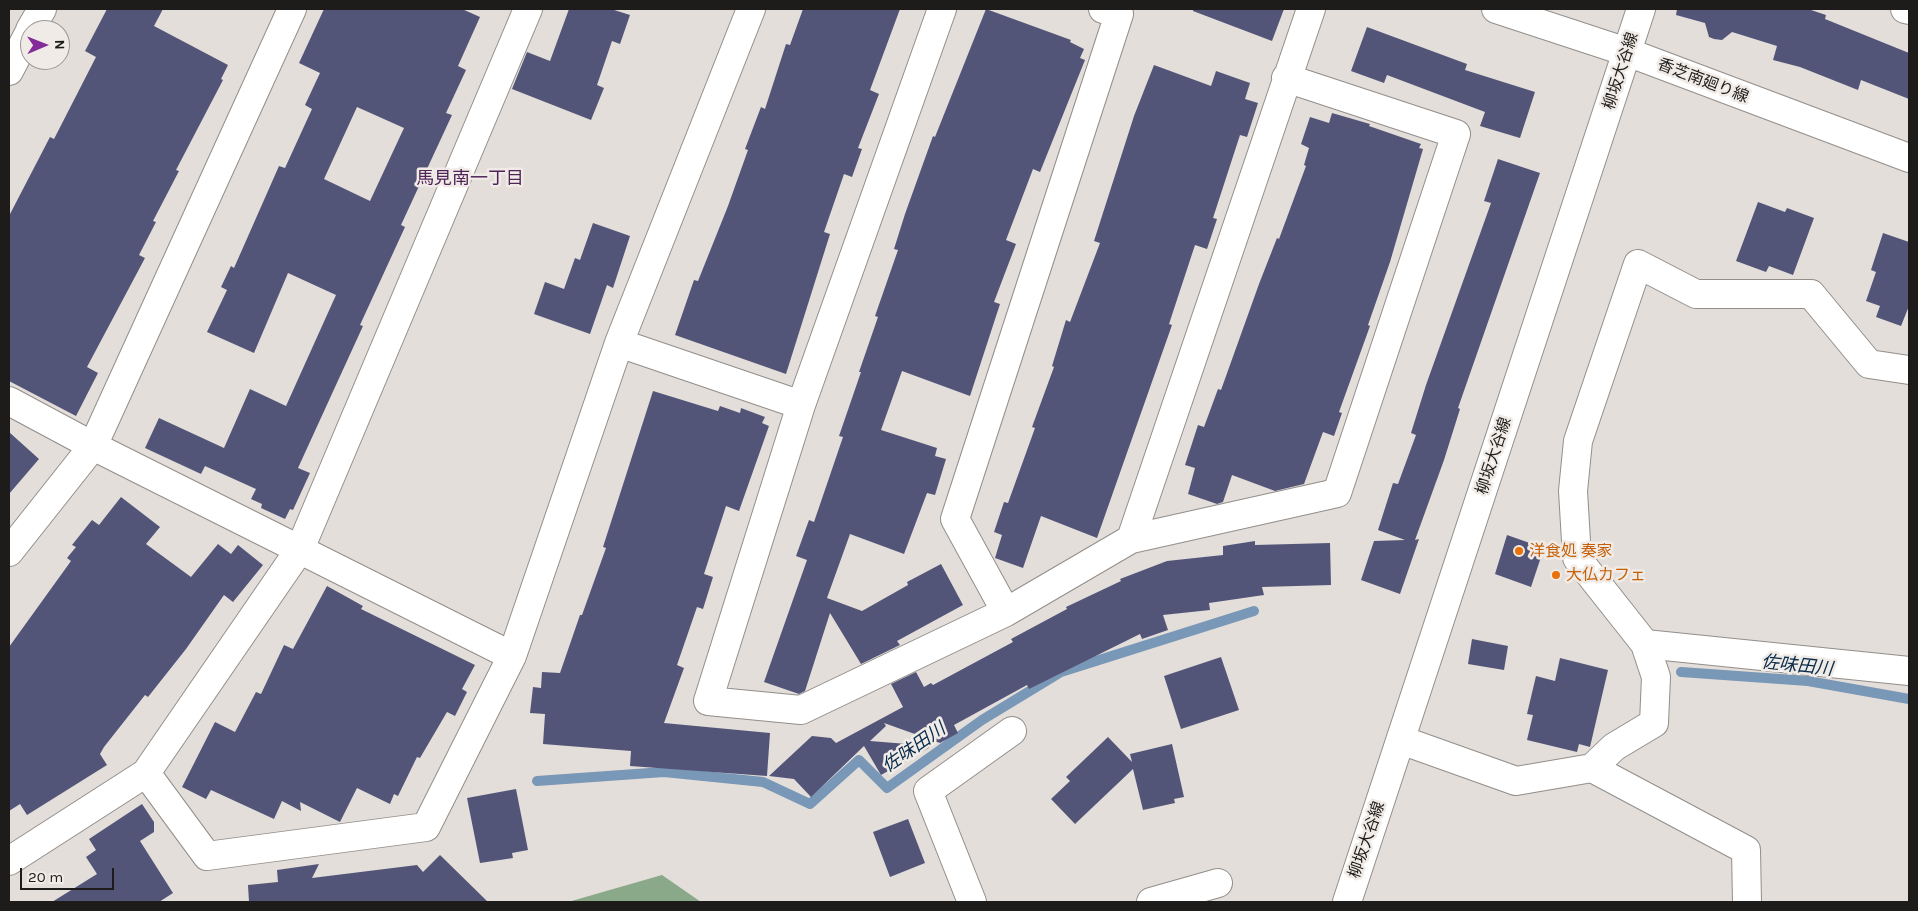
<!DOCTYPE html>
<html>
<head>
<meta charset="utf-8">
<style>
  body { margin:0 }
  #map { position:relative; width:1918px; height:911px; overflow:hidden; background:#e3ded9; font-family:Karla,sans-serif }
  canvas { display:block }
  .frame { position:absolute; inset:0; border:10px solid #1e1c1a; pointer-events:none }
  .north { position:absolute; left:20px; top:20px; width:50px; height:50px; box-sizing:border-box; background:#f0ebe6; border:1px solid #9c9894; border-radius:50%; rotate:89deg; font-size:14px; font-weight:700; line-height:20px; text-align:center; color:#1e1c1a }
  .north::after { content:''; display:block; margin:auto; width:18px; height:22px; background:#832b98; clip-path:polygon(50% 0,100% 100%,50% 72%,0 100%) }
  .scale { position:absolute; left:20px; top:868px; width:94px; height:22px; box-sizing:border-box; border:2px solid #1e1c1a; border-top:0; padding-left:6px; font-size:15px; line-height:18px; white-space:nowrap; color:#1e1c1a; -webkit-text-stroke:4px #f0ebe6; paint-order:stroke }
</style>
</head>
<body>
<div id="map">
<canvas width="1918" height="911"></canvas>
<div class="frame"></div>
<div class="north">N</div>
<div class="scale">20 m</div>
</div>
<script>
const ctx = document.querySelector('canvas').getContext('2d');
ctx.lineJoin = 'round';
function paint(path, color) { ctx.fillStyle = color; ctx.fill(path, 'evenodd'); }
const poly = rows => new Path2D(rows.map(r => 'M' + r).join(''));
function strokePath(path, color, width, dash) { ctx.strokeStyle = color; ctx.lineWidth = width; ctx.lineCap = dash ? 'butt' : 'round'; ctx.setLineDash(dash || []); ctx.stroke(path); }
function drawText(font, color, halo, rows, align = 'center') {
  ctx.font = font + ' Karla,"Noto Sans JP",sans-serif'; ctx.lineWidth = 5; ctx.setLineDash([]); ctx.textBaseline = 'middle'; ctx.strokeStyle = halo; ctx.fillStyle = color; for (const [text, x, y, turn = 0] of rows) {
    ctx.save(); ctx.translate(x, y); ctx.rotate((+turn || 0) * Math.PI / 180); ctx.textAlign = isNaN(turn) ? turn : align; if (halo) ctx.strokeText(text, 0, 0); ctx.fillText(text, 0, 0); ctx.restore();
  }
}
paint(poly([
  [662,875,701,902,568,902]
]), '#89a989');
strokePath(poly([
  [1681,672,1808,681,1909,699],
  [537,781,664,772,763,782,810,804,859,760,887,788,982,720,1061,672,1254,611]
]), '#7997b6', 10);
paint(poly([
  [107,9,163,9,154,26,228,65,221,79,223,80,176,170,179,171,153,221,156,222,139,255,145,258,87,367,98,373,76,416,9,381,9,216,50,137,54,139,96,57,85,51],
  [324,9,462,9,480,17,458,66,466,70,446,113,452,115,401,225,405,227,360,325,363,326,298,468,310,473,293,510,290,509,285,519,261,508,262,504,251,499,256,489,205,466,201,474,145,448,159,418,224,448,250,389,286,406,336,295,288,273,254,353,207,332,227,290,221,287,231,266,234,268,279,166,285,168,312,109,305,105,320,73,299,63],
  [357,107,404,128,370,201,324,179],
  [569,9,611,9,630,15,620,44,612,41,597,85,604,88,591,120,512,89,527,52,550,61],
  [803,9,900,9,870,90,879,94,858,148,862,149,852,177,844,174,824,232,830,234,786,374,675,335,694,280,698,281,728,206,748,150,745,149,761,107,765,109,786,44,790,45],
  [986,9,1071,40,1070,42,1084,49,1080,58,1085,60,1040,172,1033,169,1006,240,1016,244,994,302,1000,304,970,396,902,371,881,430,937,448,935,456,946,459,935,495,927,493,904,554,850,534,827,598,862,611,908,585,907,582,941,564,963,605,897,641,900,645,861,664,830,613,805,691,799,694,764,682,807,560,796,556,809,520,814,522,843,437,839,436,861,372,859,372,878,317,875,316,898,250,894,249,905,214,933,136,935,137],
  [1193,9,1284,9,1272,41,1193,11],
  [1677,9,1808,9,1826,15,1825,19,1909,53,1909,99,1861,80,1858,90,1800,67,1773,60,1777,46,1732,32,1722,40,1714,39,1709,37,1705,23,1676,15],
  [1367,27,1467,64,1465,70,1535,92,1520,138,1480,126,1485,112,1387,75,1384,83,1351,71],
  [1154,65,1211,86,1216,71,1250,83,1245,99,1258,103,1247,137,1240,135,1213,218,1217,219,1207,249,1195,245,1169,324,1172,325,1097,538,1041,516,1023,568,995,558,1002,535,994,532,1004,502,1008,503,1035,428,1032,427,1054,367,1052,366,1066,320,1070,322,1100,243,1094,241,1134,116],
  [1332,113,1370,124,1369,126,1421,144,1419,148,1423,149,1390,262,1368,325,1370,326,1339,412,1342,413,1334,436,1323,432,1304,484,1275,491,1232,475,1223,502,1217,504,1188,494,1195,468,1185,465,1198,425,1204,427,1218,389,1221,390,1259,284,1277,238,1279,239,1306,166,1304,165,1309,148,1301,144,1310,117,1329,123],
  [1498,159,1540,173,1458,408,1460,409,1444,460,1415,540,1419,539,1400,594,1361,580,1374,541,1405,540,1378,530,1393,483,1398,484,1416,435,1411,433,1426,385,1491,203,1484,201],
  [1758,202,1785,212,1787,208,1814,218,1793,275,1769,266,1766,272,1736,261],
  [593,223,630,236,613,288,607,285,590,334,534,314,545,282,564,289,575,258,580,260],
  [1883,233,1909,242,1909,306,1901,326,1876,317,1880,306,1866,301,1876,272,1871,270],
  [653,391,718,411,720,406,740,413,741,408,765,417,762,423,769,426,739,511,726,506,704,574,713,577,703,609,697,607,677,665,684,668,664,723,770,733,767,776,630,766,631,751,543,744,545,714,530,713,533,687,541,688,542,672,560,673,580,615,582,615,606,548,603,547],
  [9,432,39,459,9,494],
  [121,497,160,527,146,544,191,577,218,544,231,554,238,545,263,565,233,602,224,595,186,649,148,697,145,695,104,747,100,754,107,765,27,815,20,804,9,811,9,647,71,561,67,558,76,547,72,545,92,520,99,525],
  [1507,535,1544,548,1531,587,1495,574],
  [1255,541,1255,545,1330,543,1331,585,1262,587,1264,595,1209,603,1210,610,1163,615,1168,630,1142,639,1140,634,1029,689,1027,685,954,725,958,733,940,743,884,723,886,726,870,741,932,746,881,775,864,746,811,797,794,779,769,776,812,736,831,738,836,743,903,707,891,684,916,672,924,687,931,683,933,685,1013,642,1011,639,1067,609,1066,607,1121,581,1120,579,1167,561,1223,555,1223,546],
  [327,586,363,606,361,609,475,665,462,689,467,692,455,716,447,712,420,758,417,757,398,796,394,794,390,804,357,788,340,822,300,802,301,811,282,801,274,819,211,790,206,799,182,787,215,722,235,732,256,692,261,694,284,645,293,649],
  [1472,639,1508,646,1504,670,1468,664],
  [1221,657,1239,710,1181,729,1164,676],
  [1560,658,1608,670,1590,747,1579,744,1577,752,1527,740,1533,715,1527,714,1536,676,1555,681],
  [1108,737,1132,762,1130,754,1172,744,1184,797,1174,799,1175,803,1143,810,1133,769,1075,824,1051,799,1070,781,1066,777],
  [516,789,528,850,512,853,513,858,480,863,467,798],
  [142,804,154,822,154,832,140,841,173,893,159,902,52,902,97,874,86,857,96,850,89,839],
  [908,819,925,863,890,877,873,832],
  [440,855,488,902,249,902,248,885,278,882,277,870,319,864,312,878,417,865,423,872]
]), '#535578');
const minor = poly([
  [942,9,801,405,708,701,801,710,1006,612,1131,539,1337,493,1456,134,1286,78],
  [1496,9,1627,52,1909,158],
  [1905,9,1909,10],
  [30,30,42,9],
  [9,71,30,31],
  [619,343,801,405],
  [9,401,93,446,512,656],
  [1131,539,1311,9],
  [9,552,93,446,292,9],
  [1006,612,955,519,1119,14,1103,9],
  [1645,644,1909,671],
  [1401,740,1516,781,1592,768,1614,747,1654,723,1656,677,1645,644,1577,558,1573,491,1578,441,1638,264,1696,294,1811,294,1869,364,1909,370],
  [1592,768,1746,850,1747,902],
  [146,773,207,856,426,827,512,656,619,343,751,9],
  [9,861,146,773,300,549,528,9],
  [972,902,928,791,1012,731],
  [1151,902,1218,883],
  [1347,902,1641,9]
]);
strokePath(minor, '#938e8a', 30);
strokePath(minor, '#fff', 28);
for (const [x, y, r, color] of [
  [1519,551,5,"#e8710a"],
  [1556,575,5,"#e8710a"]
]) { const dot = new Path2D(); dot.arc(x, y, r, 0, 2 * Math.PI); ctx.fillStyle = color; ctx.fill(dot); strokePath(dot, '#f0ebe6', 2); }
drawText('16px', '#1e1c1a', '#f0ebe6', [
  ["柳坂大谷線",1621,71,-72],
  ["香芝南廻り線",1703,81,21],
  ["柳坂大谷線",1494,456,-72],
  ["柳坂大谷線",1367,840,-71]
]);
drawText('16px', '#c56008', '#f0ebe6', [
  ["洋食処 奏家",1529,551],
  ["大仏カフェ",1566,575]
], 'left');
drawText('18px', '#4f2559', '#f0ebe6', [
  ["馬見南一丁目",470,179]
]);
drawText('italic 18px', '#072b4a', '#f0ebe6', [
  ["佐味田川",1797,666,6],
  ["佐味田川",914,748,-35]
]);
</script>
</body>
</html>
